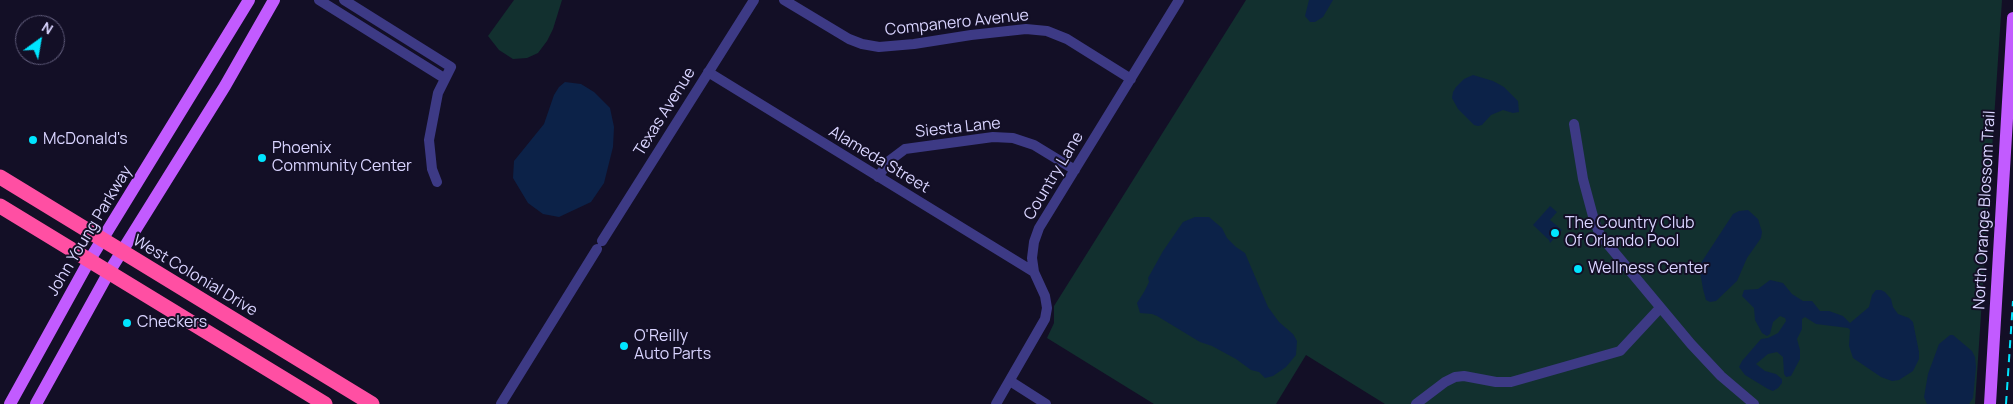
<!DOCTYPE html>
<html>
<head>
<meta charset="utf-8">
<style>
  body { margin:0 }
  #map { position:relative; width:2013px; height:404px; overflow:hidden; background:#130f26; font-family:Manrope,sans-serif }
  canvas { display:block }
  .north { position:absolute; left:15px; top:15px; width:50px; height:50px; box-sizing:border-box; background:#130f26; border:1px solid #625e7d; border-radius:50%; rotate:32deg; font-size:14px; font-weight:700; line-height:20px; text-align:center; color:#d9d4ff }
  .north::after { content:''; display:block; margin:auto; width:18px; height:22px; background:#00e5ff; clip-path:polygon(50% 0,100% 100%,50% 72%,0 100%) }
</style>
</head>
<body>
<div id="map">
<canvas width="2013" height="404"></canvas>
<div class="north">N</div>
</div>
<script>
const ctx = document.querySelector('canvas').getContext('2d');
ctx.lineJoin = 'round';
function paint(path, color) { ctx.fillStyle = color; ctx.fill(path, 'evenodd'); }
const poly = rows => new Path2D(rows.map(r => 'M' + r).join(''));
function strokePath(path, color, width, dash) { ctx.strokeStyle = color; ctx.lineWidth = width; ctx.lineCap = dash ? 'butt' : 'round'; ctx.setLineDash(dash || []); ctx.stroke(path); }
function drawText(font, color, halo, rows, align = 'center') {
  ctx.font = font + ' Manrope,sans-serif'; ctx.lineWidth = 4; ctx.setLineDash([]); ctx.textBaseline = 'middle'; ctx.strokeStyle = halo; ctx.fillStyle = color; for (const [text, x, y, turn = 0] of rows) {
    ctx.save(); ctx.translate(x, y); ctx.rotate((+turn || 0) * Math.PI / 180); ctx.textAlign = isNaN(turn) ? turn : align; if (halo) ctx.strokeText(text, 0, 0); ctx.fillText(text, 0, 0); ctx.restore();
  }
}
paint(poly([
  [514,0,562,0,553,29,547,41,538,53,527,58,513,59,499,50,488,36],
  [1246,0,2002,0,1975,404,1385,404,1306,355,1276,404,1154,404,1047,338,1054,323,1054,306]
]), '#12302f');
paint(poly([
  [1309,0,1333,0,1323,17,1315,22,1310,22,1305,16],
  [1473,75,1493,81,1504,87,1518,101,1519,112,1513,113,1503,110,1491,115,1482,125,1478,126,1474,125,1458,109,1452,98,1453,92,1456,87,1464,79],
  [565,82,581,84,594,92,610,108,614,127,613,147,604,183,591,202,559,217,543,214,528,203,513,178,514,161,544,124,554,95,559,87],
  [1550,206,1557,212,1550,220,1562,230,1550,243,1549,240,1533,225],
  [1748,210,1758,219,1762,232,1761,238,1747,258,1737,281,1716,301,1710,302,1706,300,1703,289,1699,266,1733,214,1739,211],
  [1195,217,1209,217,1222,228,1227,238,1236,247,1245,253,1268,307,1279,322,1293,334,1297,341,1296,355,1286,367,1273,376,1265,378,1259,372,1251,370,1236,359,1212,346,1200,342,1157,316,1152,314,1140,313,1137,303,1144,292,1149,282,1148,278,1163,251,1183,222],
  [1770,280,1783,283,1792,294,1803,301,1812,301,1820,311,1829,311,1843,316,1850,323,1869,307,1872,295,1876,290,1881,290,1885,292,1891,299,1893,307,1898,314,1909,318,1913,322,1919,352,1919,359,1913,371,1899,380,1892,381,1881,377,1853,358,1849,346,1850,330,1848,328,1816,324,1805,317,1802,319,1802,329,1797,339,1800,350,1800,359,1791,376,1786,377,1784,374,1783,357,1777,352,1768,354,1756,364,1765,371,1776,374,1782,379,1782,383,1778,388,1773,391,1768,389,1745,375,1739,367,1742,361,1761,339,1768,338,1778,333,1786,321,1785,318,1780,316,1773,322,1770,334,1767,336,1762,333,1755,320,1754,308,1742,296,1744,290,1758,289],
  [1950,335,1953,335,1972,351,1975,357,1976,367,1973,398,1969,404,1927,404,1924,397,1928,374,1939,344]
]), '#0c2248');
strokePath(poly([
  [319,0,444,78],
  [344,0,451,67,438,93,429,140,432,169,437,182],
  [784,0,849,39,862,44,879,47,914,44,971,35,1026,29,1047,31,1067,39,1131,79],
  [708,72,1034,272],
  [1574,124,1583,179,1594,220,1600,235,1691,344,1721,376,1754,404],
  [878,177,889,161,905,149,993,137,1013,138,1034,145,1075,170],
  [602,241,754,0],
  [1010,381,1046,404],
  [501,404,597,249],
  [996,404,1045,319,1047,308,1045,296,1034,272,1032,258,1034,242,1039,228,1179,0],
  [1416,404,1445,382,1455,377,1464,376,1496,382,1511,382,1620,351,1660,308]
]), '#3d3a85', 10);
strokePath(poly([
  [10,404,89,261,249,0],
  [36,404,109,272,225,86,274,0],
  [1990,404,2013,18]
]), '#c25bff', 12);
strokePath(poly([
  [0,177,372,404],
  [0,206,325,404]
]), '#ff4fa3', 15);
strokePath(poly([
  [2006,404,2013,301]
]), '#00e5ff', 2, [8, 6]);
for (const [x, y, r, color] of [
  [33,140,5,"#00e5ff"],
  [262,158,5,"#00e5ff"],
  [1555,233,5,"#00e5ff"],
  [1578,269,5,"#00e5ff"],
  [127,323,5,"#00e5ff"],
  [624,346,5,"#00e5ff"]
]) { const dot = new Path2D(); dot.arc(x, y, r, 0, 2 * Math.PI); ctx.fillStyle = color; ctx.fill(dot); strokePath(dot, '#130f26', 2); }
drawText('16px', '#d9d4ff', '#130f26', [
  ["Companero Avenue",957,23,-6],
  ["Texas Avenue",665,112,-58],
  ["Siesta Lane",958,128,-6],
  ["Alameda Street",879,160,31],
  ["Country Lane",1054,176,-59],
  ["North Orange Blossom Trail",1985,210,-87],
  ["John Young Parkway",90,231,-59],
  ["West Colonial Drive",195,276,31]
]);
drawText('16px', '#d9d4ff', '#130f26', [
  ["McDonald's",43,140],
  ["Phoenix",272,149],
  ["Community Center",272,167],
  ["The Country Club",1565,224],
  ["Of Orlando Pool",1565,242],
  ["Wellness Center",1588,269],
  ["Checkers",137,323],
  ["O'Reilly",634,337],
  ["Auto Parts",634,355]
], 'left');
</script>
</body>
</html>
